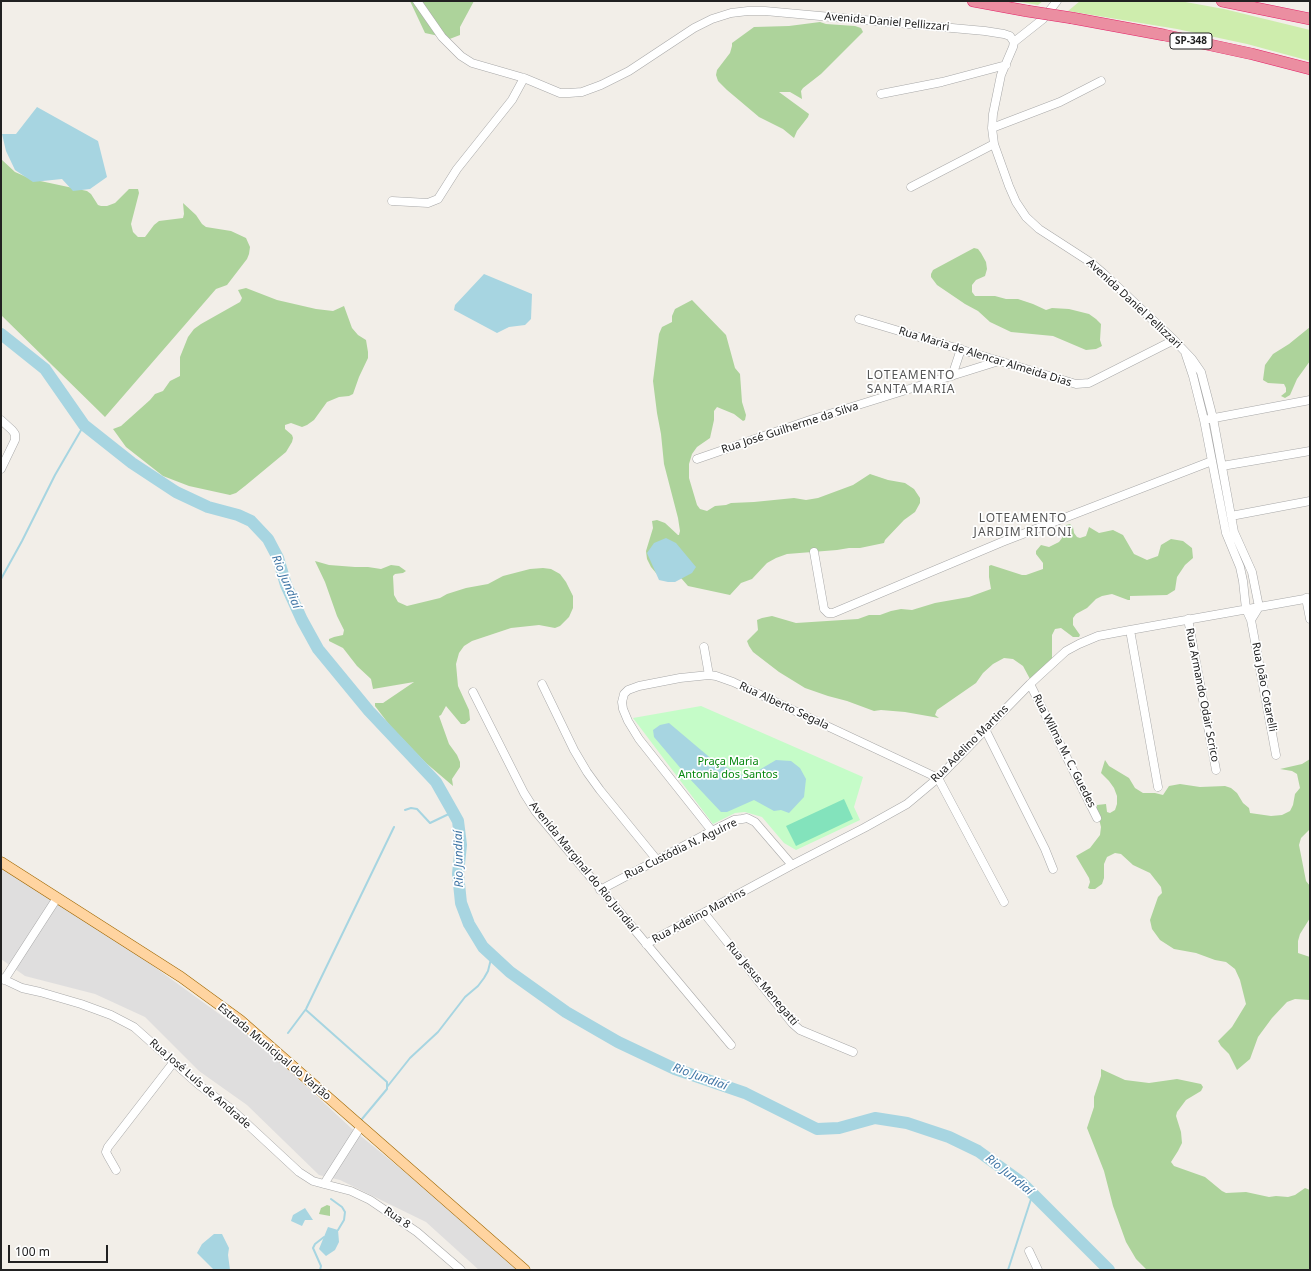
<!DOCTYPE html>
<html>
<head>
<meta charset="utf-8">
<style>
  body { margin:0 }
  #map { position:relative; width:1311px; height:1271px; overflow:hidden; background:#f2eee8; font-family:"Noto Sans",sans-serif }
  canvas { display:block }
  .frame { position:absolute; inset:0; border:2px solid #212121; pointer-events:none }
  .scale { position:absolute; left:8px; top:1245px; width:100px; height:18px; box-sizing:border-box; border:2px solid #212121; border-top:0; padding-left:5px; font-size:12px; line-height:14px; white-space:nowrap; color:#212121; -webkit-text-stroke:3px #fff; paint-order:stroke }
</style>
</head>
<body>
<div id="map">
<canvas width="1311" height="1271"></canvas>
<div class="frame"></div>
<div class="scale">100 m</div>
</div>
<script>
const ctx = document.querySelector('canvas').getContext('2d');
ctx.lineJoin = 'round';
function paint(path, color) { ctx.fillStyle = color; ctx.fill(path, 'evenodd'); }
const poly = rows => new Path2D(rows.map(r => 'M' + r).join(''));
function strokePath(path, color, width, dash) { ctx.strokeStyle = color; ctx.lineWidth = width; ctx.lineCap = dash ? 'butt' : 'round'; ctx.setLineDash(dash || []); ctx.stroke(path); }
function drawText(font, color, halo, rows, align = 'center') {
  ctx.font = font + ' "Noto Sans",sans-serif'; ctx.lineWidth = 3.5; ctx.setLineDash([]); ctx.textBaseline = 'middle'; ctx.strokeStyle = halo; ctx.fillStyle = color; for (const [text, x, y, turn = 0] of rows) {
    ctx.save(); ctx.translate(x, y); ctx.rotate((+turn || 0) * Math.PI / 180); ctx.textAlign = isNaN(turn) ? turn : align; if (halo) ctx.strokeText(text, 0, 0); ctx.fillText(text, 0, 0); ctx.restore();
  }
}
paint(poly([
  [1,868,77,915,138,955,262,1045,351,1128,439,1200,520,1270,479,1270,426,1222,340,1180,319,1175,247,1105,199,1071,145,1017,95,994,25,976,1,959]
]), '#dfdede');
paint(poly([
  [1014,1,1043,1,1038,5],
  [1080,1,1180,1,1224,9,1310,30,1310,61,1247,44,1177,29,1068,11]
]), '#ceedad');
paint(poly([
  [410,1,474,1,460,27,460,35,447,40,439,36,425,33],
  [820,22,826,24,855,26,861,28,863,32,821,74,803,88,801,91,802,99,790,92,779,92,809,114,808,117,797,131,794,138,783,129,759,117,727,90,718,81,716,75,717,70,730,53,732,46,732,43,754,27,789,26],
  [1,159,15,172,31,179,87,191,91,194,98,205,101,206,107,206,115,203,129,189,138,189,139,193,131,224,133,232,138,237,145,237,154,225,159,221,183,218,184,214,183,203,196,215,202,224,206,227,231,231,246,238,250,247,249,254,247,259,227,285,216,289,105,417,1,315],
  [974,248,978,249,981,253,986,262,987,269,985,276,976,280,972,285,972,292,975,296,995,296,1006,299,1018,299,1033,304,1046,310,1052,308,1069,309,1089,314,1096,319,1101,324,1100,340,1102,346,1096,349,1086,350,1053,336,1011,332,990,322,978,311,965,304,937,285,931,277,931,274,933,270],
  [246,288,277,300,316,309,333,311,344,306,352,328,358,335,366,340,368,352,368,358,359,377,353,394,349,396,339,397,327,402,314,420,307,425,302,427,291,423,285,425,285,429,292,435,293,438,292,442,286,452,245,486,236,493,230,495,189,486,163,476,126,447,113,429,121,426,150,400,155,394,163,391,170,381,180,376,180,357,188,337,194,329,201,324,240,302,242,298,238,290],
  [692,300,726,335,735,368,740,374,742,402,746,415,745,420,743,421,734,414,717,407,714,411,714,420,710,438,697,447,692,454,689,464,689,478,697,505,700,509,707,511,715,506,726,505,731,503,754,502,794,498,806,500,818,498,853,485,870,474,888,480,905,483,914,489,920,498,920,503,915,512,904,520,885,540,884,543,860,548,849,548,837,550,787,554,776,558,767,563,752,579,741,583,730,595,688,586,681,578,664,579,656,573,651,567,647,559,646,551,653,528,652,521,657,520,665,523,678,535,679,535,680,531,678,518,664,464,661,434,657,413,653,381,659,334,662,327,672,322,672,316,675,309],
  [1310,327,1310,361,1297,379,1290,395,1285,398,1281,396,1286,392,1286,388,1284,384,1268,383,1263,380,1265,365,1273,354,1289,344],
  [1070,524,1073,527,1074,533,1077,537,1080,538,1086,536,1089,527,1099,533,1113,530,1123,535,1134,554,1147,560,1158,556,1161,545,1171,539,1183,541,1192,548,1193,558,1185,565,1177,577,1175,590,1167,595,1130,596,1130,600,1128,600,1112,594,1102,596,1096,599,1087,608,1076,614,1073,618,1073,625,1080,635,1079,637,1073,637,1061,628,1055,629,1052,635,1052,663,1030,679,1023,666,1013,659,1004,658,993,664,983,673,976,683,937,710,935,715,939,718,905,712,881,710,874,711,847,701,828,696,805,688,779,672,753,652,749,646,747,641,758,630,757,620,762,618,772,616,796,623,858,619,869,615,880,615,891,611,901,609,912,610,935,603,969,597,991,589,989,577,989,566,991,565,1022,575,1026,575,1043,569,1043,563,1036,554,1036,551,1041,545,1049,547,1059,542,1062,538,1063,528,1066,525],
  [315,561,329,565,355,567,368,567,381,569,391,565,399,566,406,571,403,573,395,574,393,576,394,595,398,602,407,606,440,598,447,594,466,588,488,584,503,576,530,569,543,568,551,569,560,574,566,582,573,596,573,608,569,617,560,626,555,628,539,625,511,628,472,641,464,646,459,653,456,664,458,686,469,710,470,720,465,724,461,724,446,706,441,715,439,716,449,744,457,755,460,762,460,767,452,779,453,786,426,763,391,727,375,706,375,703,383,703,414,682,373,689,371,679,357,666,343,648,329,641,329,639,334,637,343,635,344,630,337,616,325,582],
  [1310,759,1310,829,1301,838,1299,845,1306,881,1310,886,1310,918,1300,934,1298,941,1298,953,1310,957,1310,1000,1295,999,1287,1002,1272,1018,1258,1037,1250,1059,1237,1070,1229,1054,1221,1046,1218,1041,1232,1027,1246,1004,1240,980,1235,969,1226,962,1215,960,1196,953,1174,949,1160,940,1152,929,1150,920,1158,897,1162,893,1161,887,1150,873,1133,865,1121,854,1115,853,1107,857,1104,864,1104,878,1102,884,1095,889,1090,889,1088,888,1090,882,1089,878,1076,856,1090,848,1100,835,1101,827,1097,811,1097,805,1106,804,1107,812,1110,813,1115,810,1117,804,1117,796,1114,788,1109,781,1101,773,1105,760,1109,766,1129,778,1135,788,1143,793,1155,793,1163,795,1169,786,1180,784,1200,787,1225,786,1231,788,1237,793,1243,803,1249,808,1250,813,1271,816,1282,815,1290,811,1293,805,1295,794,1300,788,1297,774,1292,771,1280,769,1302,764],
  [1101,1069,1125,1080,1149,1083,1177,1079,1201,1084,1203,1087,1201,1091,1186,1100,1177,1112,1176,1116,1181,1132,1182,1143,1178,1151,1171,1162,1174,1166,1205,1177,1222,1191,1226,1193,1246,1192,1269,1197,1276,1196,1288,1197,1295,1195,1305,1188,1310,1190,1310,1270,1147,1270,1136,1259,1126,1242,1113,1206,1104,1171,1087,1128,1094,1107,1094,1097,1101,1076],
  [327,1205,330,1206,330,1216,319,1214,321,1208]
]), '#add39b');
paint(poly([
  [701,706,863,777,854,807,860,820,796,850,784,843,762,817,745,812,735,813,713,824,633,718]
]), '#c5fcc8');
paint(poly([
  [844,799,853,819,796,846,786,826]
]), '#83e3bc');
paint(poly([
  [37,107,98,141,107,177,90,189,73,191,62,179,33,182,15,170,6,151,2,134,16,134],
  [484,274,532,294,531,319,525,325,509,327,497,333,454,310,455,305],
  [666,538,676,543,696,567,692,573,675,582,668,582,659,580,647,553,654,543],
  [669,723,714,761,742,775,754,773,776,760,791,761,800,768,806,779,804,797,789,813,781,810,774,811,754,800,727,812,721,812,688,777,654,737,653,730,660,725],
  [305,1208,313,1220,305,1220,302,1226,291,1221,293,1215],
  [328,1227,338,1230,339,1242,335,1250,326,1256,319,1249],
  [214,1234,222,1234,229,1248,228,1255,230,1270,214,1270,197,1253,202,1244]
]), '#a7d5e1');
strokePath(poly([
  [1,579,22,541,55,475,84,425],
  [405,810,411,808,417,809,430,823,453,812],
  [306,1010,387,1082,387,1089,362,1119],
  [288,1033,306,1009,394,827],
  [387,1087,410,1058,438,1032,465,997,478,986,484,978,488,971,492,955],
  [331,1199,342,1207,345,1212,344,1220,338,1230],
  [320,1270,321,1266,313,1248,315,1244,324,1237],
  [1008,1270,1033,1193]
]), '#a7d5e1', 2);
strokePath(poly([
  [1,334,45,369,84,425,132,463,176,492,208,507,238,515,251,521,268,539,278,558,286,585,302,620,318,649,369,711,436,782,453,812,458,821,461,845,458,874,461,903,469,924,483,947,510,972,566,1012,618,1042,675,1069,745,1093,817,1129,839,1128,875,1118,907,1123,949,1137,978,1151,1021,1182,1109,1270]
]), '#a7d5e1', 12);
const minor = poly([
  [417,1,442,37,461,56,472,63,524,78,560,93,569,93,582,92,601,85,629,71,694,28,712,19,731,13,748,11,765,11,985,31,1004,34,1010,36,1014,42,1013,47,1001,75,993,114,992,128,994,144,1009,186,1016,202,1026,217,1039,229,1090,262,1103,273,1174,340,1192,359,1201,372,1213,418,1234,532,1252,572,1259,607,1251,620],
  [1014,42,1043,19,1057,1],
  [881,94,942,82,1006,65],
  [992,128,1060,102,1101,81],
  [911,187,994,144],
  [392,201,428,203,438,199,457,169,512,100,524,78],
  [859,319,1076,384,1089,383,1095,380,1174,340],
  [1186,355,1193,376,1204,420,1226,533,1240,567,1243,581,1246,609,1251,620,1276,755],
  [952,376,961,349],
  [1209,419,1310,400],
  [1,420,12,430,15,434,15,440,1,469],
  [697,459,810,420,999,361],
  [1222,466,1310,451],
  [1231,516,1310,501],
  [814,552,824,609,828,613,833,613,1002,542,1212,461],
  [1306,598,1310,619],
  [1188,619,1216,770],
  [1130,630,1158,787],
  [704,647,709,675],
  [542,684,574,750,587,772,600,790,657,860],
  [1030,684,1097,818],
  [473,692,524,793,536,812,731,1045],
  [985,729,1045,849,1053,869],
  [712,831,639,739,628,721,623,709,622,702,624,694,628,690,639,686,680,678,709,675,716,676,733,682,938,778,1004,902],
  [600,890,712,831,734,820,742,819,747,818,755,822,792,865],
  [704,913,792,1023,800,1030,853,1052],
  [646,944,792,865,864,828,907,804,938,778,1030,684,1066,651,1079,644,1098,636,1130,630,1310,598],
  [1,978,22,988,40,992,81,1004,111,1015,134,1027,199,1085,230,1108,299,1172,313,1181,324,1184,361,1126],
  [4,980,57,898],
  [116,1170,108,1156,106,1152,108,1147,173,1063],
  [324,1184,351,1191,370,1200,417,1232,461,1270],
  [1029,1251,1038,1270]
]);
const major = poly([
  [1,862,181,977,240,1020,525,1270]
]);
const highway = poly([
  [973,1,1027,11],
  [1222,1,1310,19],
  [1072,18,1164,35,1252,54,1310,69]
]);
strokePath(minor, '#a8a8a8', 9);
strokePath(major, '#9f6700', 11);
strokePath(highway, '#e32268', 12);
strokePath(minor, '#fff', 8);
strokePath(major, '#ffd4a0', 10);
strokePath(highway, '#eb8ea1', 11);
const highwayBridge = poly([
  [1027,11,1072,18]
]);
strokePath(highwayBridge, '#e32268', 12, []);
strokePath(highwayBridge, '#eb8ea1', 11);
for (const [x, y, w] of [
  [1191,41,42]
]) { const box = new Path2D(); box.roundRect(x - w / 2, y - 8, w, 16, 3); ctx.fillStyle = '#fff'; ctx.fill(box); strokePath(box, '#212121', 1); }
drawText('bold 10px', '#212121', null, [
  ["SP-348",1191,41]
]);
drawText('11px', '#212121', '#fff', [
  ["Avenida Daniel Pellizzari",887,22,5],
  ["Avenida Daniel Pellizzari",1134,304,43],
  ["Rua Maria de Alencar Almeida Dias",985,357,17],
  ["Rua José Guilherme da Silva",790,428,-18],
  ["Rua João Cotarelli",1264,687,79],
  ["Rua Armando Odair Scrico",1202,695,79],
  ["Rua Alberto Segala",784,706,25],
  ["Rua Adelino Martins",970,744,-45],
  ["Rua Wilma M. C. Guedes",1064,751,63],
  ["Rua Custódia N. Aguirre",681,849,-26],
  ["Avenida Marginal do Rio Jundiaí",583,867,51],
  ["Rua Adelino Martins",699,916,-28],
  ["Rua Jesus Menegatti",762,984,50],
  ["Estrada Municipal do Varjão",274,1052,40],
  ["Rua José Luís de Andrade",200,1084,41],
  ["Rua 8",397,1218,34]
]);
drawText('11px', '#07880f', '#fff', [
  ["Praça Maria",728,762],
  ["Antonia dos Santos",728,775]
]);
ctx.letterSpacing = '1px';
drawText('12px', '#545454', '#fff', [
  ["LOTEAMENTO",911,376],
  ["SANTA MARIA",911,390],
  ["LOTEAMENTO",1023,519],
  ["JARDIM RITONI",1023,533]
]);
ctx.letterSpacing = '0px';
drawText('italic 12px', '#4277a6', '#fff', [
  ["Rio Jundiaí",286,582,67],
  ["Rio Jundiaí",459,859,-91],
  ["Rio Jundiaí",700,1077,20],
  ["Rio Jundiaí",1009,1175,39]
]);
</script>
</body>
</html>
